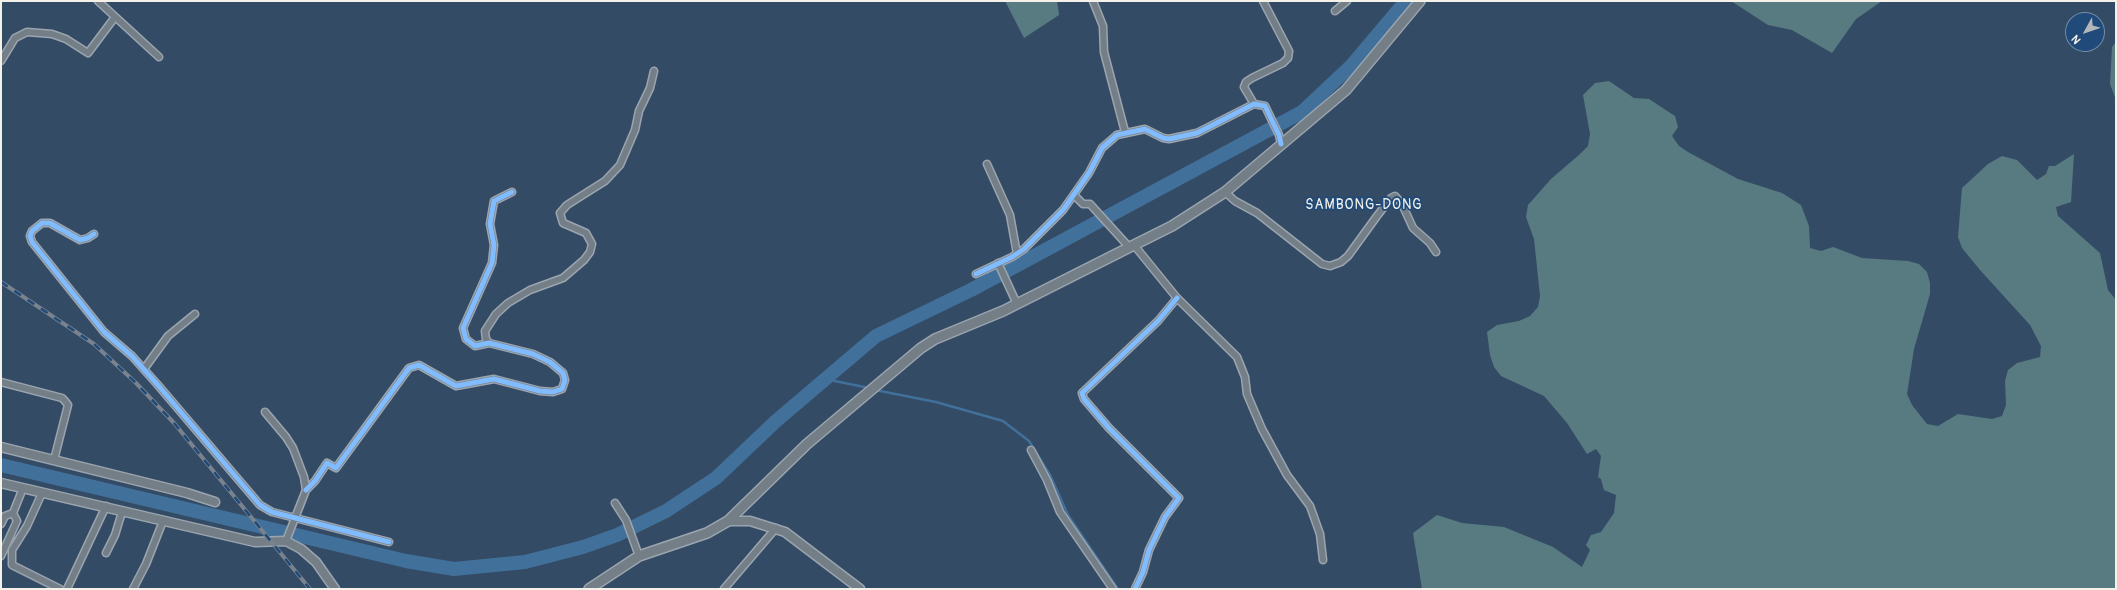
<!DOCTYPE html>
<html>
<head>
<meta charset="utf-8">
<style>
  body { margin:0 }
  #map { position:relative; width:2117px; height:590px; overflow:hidden; background:#344b65; font-family:Pangolin,sans-serif }
  canvas { display:block }
  .frame { position:absolute; inset:0; border:2px solid #f4f1e8; pointer-events:none }
  .north { position:absolute; left:2065px; top:12px; width:40px; height:40px; box-sizing:border-box; background:#1f4a7a; border:1px solid #748da6; border-radius:50%; rotate:230deg; font-size:11px; font-weight:700; line-height:16px; text-align:center; color:#f4f1e8 }
  .north::after { content:''; display:block; margin:auto; width:14px; height:18px; background:#b1b7ba; clip-path:polygon(50% 0,100% 100%,50% 72%,0 100%) }
</style>
</head>
<body>
<div id="map">
<canvas width="2117" height="590"></canvas>
<div class="frame"></div>
<div class="north">N</div>
</div>
<script>
const ctx = document.querySelector('canvas').getContext('2d');
ctx.lineJoin = 'round';
function paint(path, color) { ctx.fillStyle = color; ctx.fill(path, 'evenodd'); }
const poly = rows => new Path2D(rows.map(r => 'M' + r).join(''));
function strokePath(path, color, width, dash) { ctx.strokeStyle = color; ctx.lineWidth = width; ctx.lineCap = dash ? 'butt' : 'round'; ctx.setLineDash(dash || []); ctx.stroke(path); }
function drawText(font, color, halo, rows, align = 'center') {
  ctx.font = font + ' Pangolin,sans-serif'; ctx.lineWidth = 3.5; ctx.setLineDash([]); ctx.textBaseline = 'middle'; ctx.strokeStyle = halo; ctx.fillStyle = color; for (const [text, x, y, turn = 0] of rows) {
    ctx.save(); ctx.translate(x, y); ctx.rotate((+turn || 0) * Math.PI / 180); ctx.textAlign = isNaN(turn) ? turn : align; if (halo) ctx.strokeText(text, 0, 0); ctx.fillText(text, 0, 0); ctx.restore();
  }
}
paint(poly([
  [1005,1,1057,1,1059,15,1024,38],
  [1731,1,1882,1,1856,19,1832,53,1792,30,1768,25],
  [2116,42,2116,100,2110,84,2112,47],
  [1609,81,1634,98,1649,99,1675,116,1678,127,1672,136,1679,146,1688,152,1738,179,1782,193,1801,205,1809,226,1810,248,1821,251,1833,247,1862,258,1908,261,1919,264,1927,272,1930,283,1930,294,1914,349,1907,394,1912,405,1927,424,1938,426,1958,414,1992,419,2002,416,2006,405,2005,381,2008,370,2017,363,2040,357,2041,346,2030,325,1980,270,1962,248,1958,237,1962,188,1988,164,2002,156,2017,160,2037,180,2046,174,2049,166,2055,166,2074,154,2071,202,2056,207,2058,216,2100,253,2108,290,2116,300,2116,589,1422,589,1413,533,1437,515,1462,523,1504,527,1553,547,1582,567,1590,550,1586,545,1591,535,1601,532,1614,513,1616,495,1604,490,1601,479,1598,477,1601,456,1596,449,1587,454,1567,423,1544,396,1501,376,1494,367,1490,355,1487,332,1497,325,1519,321,1530,316,1538,307,1540,296,1534,239,1526,217,1528,205,1551,179,1580,154,1588,146,1590,134,1583,95,1595,83]
]), '#587b82');
strokePath(poly([
  [825,379,869,388],
  [875,390,936,402,1003,421,1029,441,1050,475,1068,515,1118,589]
]), '#41709a', 2.5);
strokePath(poly([
  [1,465,406,561,454,569,525,562,583,547,617,535,666,511,716,478,776,421,876,336,971,290,1302,112,1352,65,1406,1]
]), '#41709a', 14);
const minor = poly([
  [98,1,159,57],
  [1093,1,1103,26,1104,52,1125,132],
  [1335,11,1347,1],
  [1,61,15,38,27,32,52,34,66,39,88,53,115,17],
  [1254,104,1244,87,1246,82,1252,78,1283,63,1288,58,1289,51,1263,1],
  [987,164,1010,215,1017,254],
  [1225,192,1235,201,1257,213,1322,264,1330,266,1341,262,1348,256,1377,216,1391,198,1395,196,1402,204,1413,228,1430,243,1436,252],
  [1074,195,1083,204,1090,204,1130,248],
  [94,234,88,238,80,240,50,223,42,223,32,231,30,236,32,242,104,332,132,356,157,384,260,505,272,512,389,542],
  [1134,245,1177,298,1237,357,1245,377,1247,394,1262,429,1287,475,1310,506,1320,534,1323,560],
  [998,263,1017,304],
  [976,274,1012,257,1024,249,1063,210,1089,173,1102,148,1117,135,1145,129,1163,138,1169,139,1197,133,1254,104,1265,106,1279,135,1281,144],
  [489,343,486,339,485,331,496,314,508,303,530,290,563,278,584,260,590,252,592,244,586,233,563,223,560,213,567,205,605,181,620,165,635,130,639,111,650,88,654,71],
  [144,369,168,336,195,314],
  [1,382,62,398,65,401,68,405,54,460],
  [265,412,286,437,293,448,304,477,306,490,286,541],
  [1031,450,1047,480,1060,512,1113,589],
  [306,490,315,481,327,463,336,468,409,368,419,365,456,386,494,379,540,391,553,392,562,389,565,380,563,373,550,362,533,354,489,343,475,346,466,339,463,328,492,263,494,245,490,224,494,201,512,192],
  [42,493,27,526,12,550,12,565,60,589],
  [615,503,626,520,639,556],
  [1,524,5,516,13,513,23,488],
  [106,553,115,535,122,512],
  [1,556,17,521,13,513],
  [67,589,106,506],
  [133,589,146,564,163,521],
  [724,589,776,528],
  [1135,589,1143,572,1149,550,1165,517,1179,498,1109,428,1084,399,1082,393,1158,321,1177,298]
]);
const tertiary = poly([
  [1,447,187,493,215,502],
  [1,483,255,542,286,541,301,549,316,562,335,589],
  [728,521,750,521,785,532,860,589]
]);
const secondary = poly([
  [589,589,639,556,707,533,728,521,807,444,921,348,935,339,1003,311,1134,245,1172,226,1225,192,1346,90,1420,1]
]);
strokePath(minor, '#9ba5af', 9);
strokePath(tertiary, '#9ba5af', 11);
strokePath(secondary, '#9ba5af', 12);
strokePath(minor, '#737e87', 6);
strokePath(tertiary, '#737e87', 8);
strokePath(secondary, '#737e87', 9);
const rail = poly([
  [1,282,94,344,136,383,174,423,310,589]
]);
strokePath(rail, '#78838f', 4);
strokePath(rail, '#1f4a7a', 2.5, [8]);
strokePath(poly([
  [94,234,88,238,80,240,50,223,42,223,32,231,30,236,32,242,104,332,132,356,157,384,260,505,272,512,389,542],
  [976,274,1012,257,1024,249,1063,210,1089,173,1102,148,1117,135,1145,129,1163,138,1169,139,1197,133,1254,104,1265,106,1279,135,1281,144],
  [306,490,315,481,327,463,336,468,409,368,419,365,456,386,494,379,540,391,553,392,562,389,565,380,563,373,550,362,533,354,489,343,475,346,466,339,463,328,492,263,494,245,490,224,494,201,512,192],
  [1135,589,1143,572,1149,550,1165,517,1179,498,1109,428,1084,399,1082,393,1158,321,1177,298]
]), '#80bcff', 5);
ctx.letterSpacing = '1px';
drawText('14px', '#f4f1e8', '#1f4a7a', [
  ["SAMBONG-DONG",1364,205]
]);
ctx.letterSpacing = '0px';
</script>
</body>
</html>
